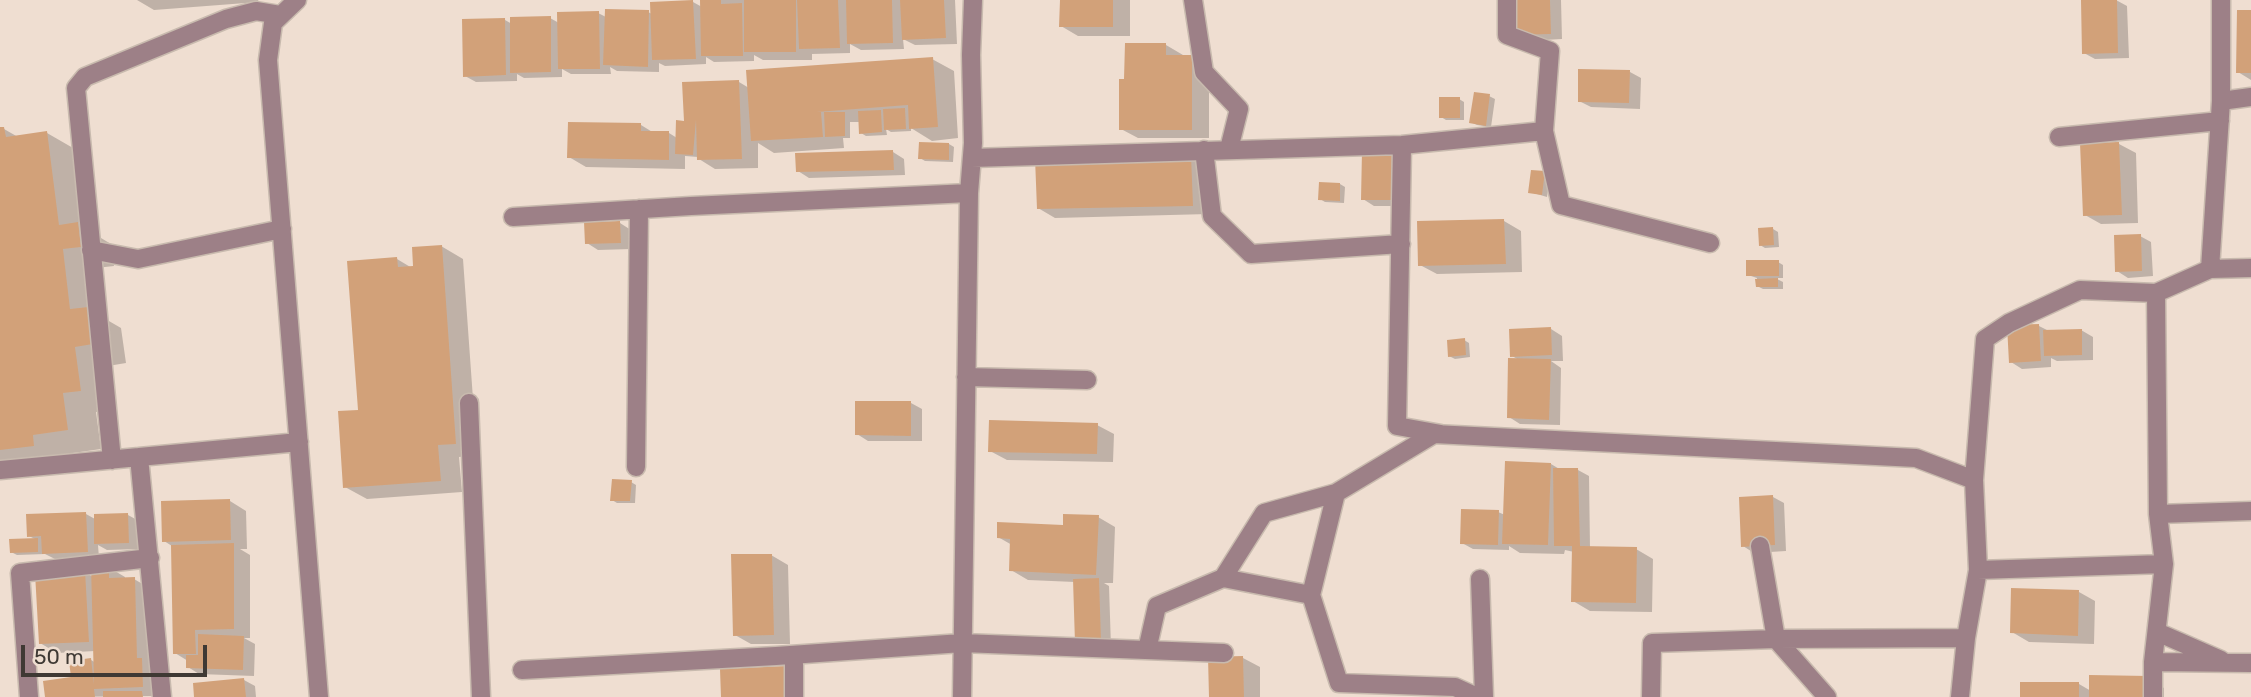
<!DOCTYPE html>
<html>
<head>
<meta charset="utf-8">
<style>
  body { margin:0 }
  #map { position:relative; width:2251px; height:697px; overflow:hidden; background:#efded1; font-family:Rubik,sans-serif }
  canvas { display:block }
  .scale { position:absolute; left:21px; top:645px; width:186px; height:32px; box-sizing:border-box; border:4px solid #3f3934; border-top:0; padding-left:9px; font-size:21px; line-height:24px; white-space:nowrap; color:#3f3934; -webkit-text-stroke:5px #efded1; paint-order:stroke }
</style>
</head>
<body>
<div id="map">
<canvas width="2251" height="697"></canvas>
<div class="scale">50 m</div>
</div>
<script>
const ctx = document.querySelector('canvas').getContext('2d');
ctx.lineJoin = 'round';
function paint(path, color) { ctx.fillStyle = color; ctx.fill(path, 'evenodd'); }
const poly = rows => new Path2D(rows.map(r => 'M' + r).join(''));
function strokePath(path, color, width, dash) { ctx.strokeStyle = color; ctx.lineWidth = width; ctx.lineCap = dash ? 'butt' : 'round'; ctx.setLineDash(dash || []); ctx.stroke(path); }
paint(poly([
  [137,0,258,0,259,2,154,10],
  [702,0,955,0,957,44,915,45,903,39,904,49,861,50,850,44,850,53,812,54,812,60,763,60,754,55,754,61,714,62,706,57,706,64,665,66,659,63,659,72,617,71,610,67,611,74,571,74,562,69,562,77,524,78,517,74,517,81,476,82,465,76,505,20,512,24,550,18,559,23,598,13,606,17,648,12,652,14,693,2,702,7],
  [1061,0,1130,0,1130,36,1078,36,1061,26],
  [1514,0,1561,0,1562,39,1526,41],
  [2082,0,2116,0,2127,6,2129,58,2095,59,2084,53],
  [2251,11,2251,80,2238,72],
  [1126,44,1166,45,1183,55,1183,57,1192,57,1209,66,1209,138,1138,138,1121,129,1126,80],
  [932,59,954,71,958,138,932,141,911,128,911,131,891,132,886,129,887,135,866,136,861,133,860,122,850,122,850,138,843,138,844,148,774,153,758,143,758,168,715,169,699,159,698,157,685,156,685,169,586,167,569,157,641,125,654,133,669,133,677,138,691,122,739,82,749,88],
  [1580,71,1630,72,1641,78,1640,109,1591,107,1579,101],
  [1489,96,1495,99,1491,127,1477,125,1471,122],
  [1459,99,1464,102,1464,120,1446,120,1441,117],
  [0,129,4,129,18,137,47,133,80,152,91,232,111,244,114,266,96,268,102,317,121,328,126,363,108,366,114,410,96,412,101,449,66,454,67,464,0,463],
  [949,144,954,147,953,162,925,161,920,158],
  [2119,144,2136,153,2138,223,2101,224,2085,215],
  [893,152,904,159,905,175,809,178,798,171],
  [1191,157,1208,166,1209,214,1055,218,1038,208],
  [1407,160,1407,206,1374,206,1363,199],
  [1545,173,1550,176,1547,197,1530,192],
  [1340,184,1345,187,1344,203,1325,202,1320,199],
  [1504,221,1521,231,1522,272,1437,274,1420,265],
  [620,223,631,230,632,249,598,250,587,243],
  [1773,229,1778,232,1779,247,1765,248,1760,245],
  [2140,236,2151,242,2153,276,2128,278,2117,271],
  [441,246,463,259,477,455,459,457,462,492,367,499,345,487,360,412,397,259,412,268],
  [1778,262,1783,265,1783,278,1775,278,1783,282,1783,289,1763,289,1757,286,1757,278,1748,275],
  [2039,326,2049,331,2081,330,2093,337,2093,360,2057,361,2051,358,2051,367,2022,369,2011,362],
  [1551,329,1562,336,1563,361,1551,361,1561,368,1560,425,1520,424,1509,417,1519,360,1512,356],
  [1464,340,1469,343,1470,357,1455,359,1449,356],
  [911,403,922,409,922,441,868,441,857,434],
  [1097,425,1114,434,1113,462,1007,460,990,451],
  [1551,464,1561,470,1578,470,1589,476,1590,548,1636,549,1653,559,1652,612,1590,611,1573,601,1574,552,1565,550,1564,554,1520,553,1509,546,1509,550,1473,549,1462,543,1498,512,1505,515],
  [631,482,636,485,635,503,617,503,612,500],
  [1773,497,1784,503,1786,551,1754,553,1743,546],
  [230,501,246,511,247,549,240,549,250,555,250,638,244,638,255,644,254,676,199,674,188,667,188,661,175,653,172,546,164,541],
  [86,514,95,519,128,515,139,521,140,549,107,550,98,545,99,558,55,559,45,554,17,555,11,552,37,540,29,536],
  [1098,517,1115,527,1113,583,1104,583,1109,586,1111,647,1088,648,1075,582,1028,580,1011,570,1012,545,998,537,1065,527],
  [771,555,788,565,790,644,751,644,735,635],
  [108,567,125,577,125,579,134,579,151,589,159,696,46,697,73,679,91,660,96,663,95,651,57,653,40,643,85,572,93,577],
  [2079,592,2095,601,2094,644,2029,642,2012,632],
  [1243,658,1260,667,1260,697,1211,697],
  [2147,678,2164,688,2164,697,2022,697,2079,684,2091,691],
  [244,680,255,686,256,697,196,697]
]), '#0003');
paint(poly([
  [693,0,696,59,652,60,650,2],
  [700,0,721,0,721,4,742,3,743,56,701,56],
  [744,0,796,0,796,52,744,52],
  [797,0,838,0,840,48,799,49],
  [846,0,892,0,893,43,847,44],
  [900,0,944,0,946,38,902,40],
  [1060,0,1113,0,1113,27,1059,27],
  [1512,0,1550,0,1551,34,1513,35],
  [2081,0,2117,0,2118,53,2082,54],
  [605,9,649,10,648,67,603,65],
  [2237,10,2251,10,2251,73,2236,73],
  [599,11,600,69,558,69,557,12],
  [551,16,551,72,510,73,510,17],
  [505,18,506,75,463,77,462,19],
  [1125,43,1166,43,1166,55,1192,55,1192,130,1119,130,1119,79,1124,79],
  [933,57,938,127,909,129,908,105,817,112,821,112,823,137,751,141,746,70],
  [1578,69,1630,70,1629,103,1578,102],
  [739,80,742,159,697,160,696,120,693,155,675,154,676,120,684,121,682,82],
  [1474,92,1490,94,1486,126,1469,123],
  [1439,97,1460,97,1460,118,1439,118],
  [905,108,906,129,884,130,883,109],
  [881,110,882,132,859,134,858,111],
  [824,112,845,112,845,136,825,137],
  [568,122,641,123,641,131,669,131,669,160,567,158],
  [0,127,4,127,6,137,47,131,59,225,78,222,81,247,63,249,70,309,88,307,93,344,75,347,81,391,63,393,68,430,33,435,34,446,0,450],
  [919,142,949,143,949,160,918,159],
  [2119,142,2122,215,2083,216,2080,143],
  [893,150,894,170,796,172,795,153],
  [1362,151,1396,152,1396,200,1361,200],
  [1191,155,1193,206,1037,209,1035,158],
  [1531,170,1545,171,1542,195,1528,193],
  [1319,182,1340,183,1340,201,1318,200],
  [1504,219,1506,264,1418,266,1417,221],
  [620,221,621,243,585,244,584,222],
  [1773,227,1774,245,1759,246,1758,228],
  [2141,234,2142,271,2115,272,2114,235],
  [442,245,456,444,438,445,441,481,343,488,338,411,358,410,347,261,397,257,398,267,413,266,412,247],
  [1746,260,1779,260,1779,276,1746,276],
  [1778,278,1778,287,1756,287,1755,279],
  [2039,324,2041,361,2009,363,2007,325],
  [1551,327,1552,355,1510,357,1509,329],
  [2082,329,2082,355,2044,356,2043,330],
  [1465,338,1466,355,1448,357,1447,340],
  [1508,358,1551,359,1549,420,1507,418],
  [855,401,911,401,911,436,855,435],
  [989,420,1098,423,1097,454,988,452],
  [1505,461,1551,463,1548,545,1502,544],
  [1553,468,1578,468,1580,546,1637,547,1636,603,1571,602,1572,546,1554,546],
  [612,479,632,480,630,501,610,501],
  [1773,495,1775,545,1741,547,1739,497],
  [230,499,231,540,162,542,161,501],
  [1461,509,1499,510,1498,545,1460,544],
  [86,512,88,552,42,554,41,536,27,537,26,514],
  [128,513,129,543,94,544,94,514],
  [1063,514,1099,515,1096,575,1009,571,1010,539,997,538,997,522,1063,525],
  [38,538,38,552,10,553,9,539],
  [234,543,234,629,195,630,196,654,173,654,171,545],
  [731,554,772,554,774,635,733,636],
  [91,566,109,566,109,578,135,577,137,658,142,658,143,687,94,689,95,697,45,697,43,681,71,677,69,661,91,658,94,684],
  [85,570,89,642,39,644,35,573],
  [1099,578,1101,641,1075,643,1073,579],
  [2011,588,2079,590,2078,636,2010,633],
  [198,634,244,636,243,670,186,668,186,655,198,655],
  [1243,656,1244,697,1209,697,1208,657],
  [786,666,787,697,721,697,720,669],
  [2089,675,2148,676,2147,697,2089,697],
  [244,678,246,697,194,697,193,683],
  [2020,682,2079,682,2079,697,2020,697],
  [103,691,142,691,143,697,103,697]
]), '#d2a179');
const minor = poly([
  [297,0,273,23,268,60,319,697],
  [1193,0,1204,72,1239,109,1229,149],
  [1507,0,1507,35,1550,51,1544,131,1561,205,1710,243],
  [2221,101,2251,97],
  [2059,137,2220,121],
  [1402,145,1397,426,1441,434],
  [1204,150,1212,216,1251,254,1401,244],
  [972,158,1402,145,1544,131],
  [513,217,691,206,969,193],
  [91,250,138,259,282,229],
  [2210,269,2221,101,2221,0],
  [966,377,1087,380],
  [469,403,481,697],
  [139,457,162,697],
  [112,460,76,88,85,77,226,19,256,11,280,15],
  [636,467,639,209],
  [0,470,299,442],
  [1336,493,1311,595,1339,683,1455,687,1477,697],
  [2158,514,2251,511],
  [1760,546,1776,639,1827,697],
  [1978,570,2164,564],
  [1223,578,1311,595],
  [1480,579,1484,697],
  [2157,632,2221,660],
  [1147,650,1157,606,1223,578,1264,513,1336,493,1434,434,1916,458,1974,480],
  [794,655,794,697],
  [2153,662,2164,564,2158,514,2156,293,2210,269,2251,268],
  [522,670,776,656,962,643,1224,653],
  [29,697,20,573,150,558],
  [962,697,969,193,973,143,971,55,973,0],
  [1651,697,1652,643,1776,639,1966,638],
  [1960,697,1966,638,1978,570,1974,480,1985,339,2009,323,2080,290,2156,293],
  [2153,697,2153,662,2251,663]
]);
strokePath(minor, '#c8baae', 21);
strokePath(minor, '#9d8087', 18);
</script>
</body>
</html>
